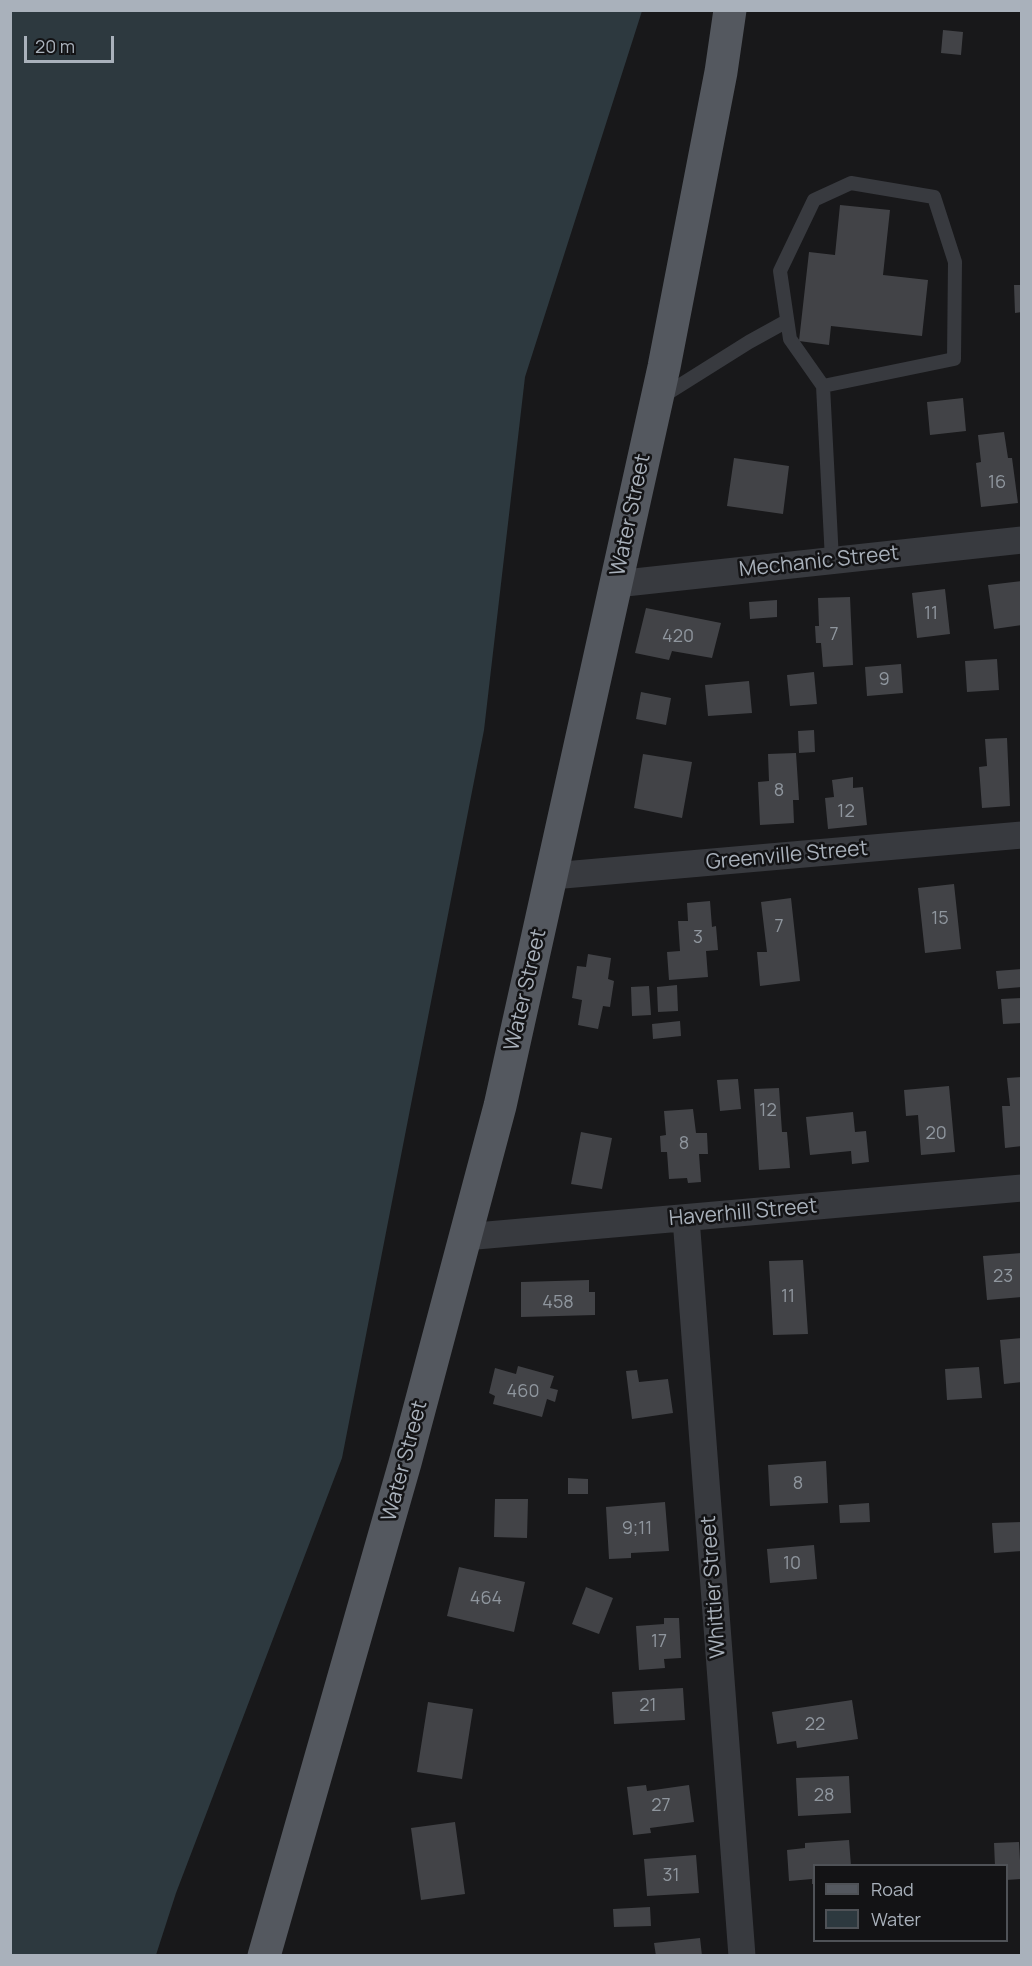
<!DOCTYPE html>
<html>
<head>
<meta charset="utf-8">
<style>
  body { margin:0 }
  #map { position:relative; width:1032px; height:1966px; overflow:hidden; background:#18181a; font-family:Manrope,sans-serif }
  canvas { display:block }
  .frame { position:absolute; inset:0; border:12px solid #a9b1bb; pointer-events:none }
  .legend { position:absolute; left:813px; top:1864px; width:195px; height:78px; box-sizing:border-box; background:#131315; border:2px solid #4f5257; margin:0; padding:8px 10px; list-style:none; font-size:18px; color:#a9b1bb }
  .legend li { display:flex; align-items:center; gap:12px; height:30px }
  .legend b { width:30px; border:2px solid #4f5257 }
  .scale { position:absolute; left:24px; top:36px; width:90px; height:27px; box-sizing:border-box; border:3px solid #a9b1bb; border-top:0; padding-left:8px; font-size:18px; line-height:21px; white-space:nowrap; color:#a9b1bb; -webkit-text-stroke:4px #131315; paint-order:stroke }
</style>
</head>
<body>
<div id="map">
<canvas width="1032" height="1966"></canvas>
<div class="frame"></div>
<ul class="legend">
<li><b style="height:8px;background:#54585f"></b>Road</li>
<li><b style="height:16px;background:#2d393f"></b>Water</li>
</ul>
<div class="scale">20 m</div>
</div>
<script>
const ctx = document.querySelector('canvas').getContext('2d');
ctx.lineJoin = 'round';
function paint(path, color) { ctx.fillStyle = color; ctx.fill(path, 'evenodd'); }
const poly = rows => new Path2D(rows.map(r => 'M' + r).join(''));
function strokePath(path, color, width, dash) { ctx.strokeStyle = color; ctx.lineWidth = width; ctx.lineCap = dash ? 'butt' : 'round'; ctx.setLineDash(dash || []); ctx.stroke(path); }
function drawText(font, color, halo, rows, align = 'center') {
  ctx.font = font + ' Manrope,sans-serif'; ctx.lineWidth = 5; ctx.setLineDash([]); ctx.textBaseline = 'middle'; ctx.strokeStyle = halo; ctx.fillStyle = color; for (const [text, x, y, turn = 0] of rows) {
    ctx.save(); ctx.translate(x, y); ctx.rotate((+turn || 0) * Math.PI / 180); ctx.textAlign = isNaN(turn) ? turn : align; if (halo) ctx.strokeText(text, 0, 0); ctx.fillText(text, 0, 0); ctx.restore();
  }
}
paint(poly([
  [11,10,642,11,525,377,484,730,342,1458,176,1893,156,1955,11,1955]
]), '#2d393f');
paint(poly([
  [943,30,963,32,961,55,941,53],
  [840,205,890,210,883,275,928,280,922,336,831,326,829,345,799,341,809,252,835,255],
  [1014,285,1022,285,1022,312,1015,313],
  [963,398,966,431,930,435,927,402],
  [1004,432,1008,458,1012,458,1018,503,981,507,976,463,981,462,978,435],
  [734,458,789,466,783,514,727,506],
  [1022,581,1022,625,994,629,988,585],
  [945,589,950,634,917,638,912,593],
  [850,597,853,665,823,667,821,643,816,643,815,626,819,626,818,598],
  [777,600,777,617,750,619,749,602],
  [646,608,721,623,712,658,672,651,669,660,635,653],
  [997,659,999,690,967,692,965,661],
  [901,664,903,693,867,696,865,667],
  [814,672,817,704,790,706,787,675],
  [749,681,752,713,708,716,705,685],
  [641,692,671,698,666,725,636,719],
  [814,730,815,752,799,753,798,731],
  [1007,738,1010,806,982,808,979,767,987,766,985,739],
  [796,753,799,800,793,800,794,823,760,825,758,782,769,781,768,754],
  [643,754,692,762,682,818,634,808],
  [853,777,853,788,863,787,867,825,828,829,825,798,834,797,832,780],
  [954,884,961,949,925,953,918,888],
  [791,898,800,981,760,986,757,952,767,952,761,902],
  [710,901,712,927,716,926,718,950,706,951,708,977,669,980,667,952,680,951,678,921,688,921,687,903],
  [588,954,611,958,608,979,614,981,610,1007,603,1006,598,1029,578,1025,582,1000,572,998,577,966,586,967],
  [1022,969,1022,987,998,989,996,971],
  [677,985,678,1011,658,1012,657,987],
  [649,986,651,1015,632,1016,631,987],
  [1022,998,1022,1023,1003,1024,1001,999],
  [680,1021,681,1036,653,1039,652,1024],
  [1022,1077,1022,1146,1005,1148,1002,1106,1010,1106,1007,1078],
  [738,1079,741,1109,720,1111,717,1080],
  [949,1086,955,1152,921,1155,918,1115,906,1116,904,1090],
  [779,1088,782,1132,787,1132,790,1168,759,1170,754,1089],
  [693,1109,696,1133,707,1133,708,1154,699,1154,701,1182,688,1183,687,1178,669,1179,667,1152,661,1152,660,1136,666,1135,664,1111],
  [853,1112,855,1132,866,1131,869,1162,852,1164,851,1151,810,1155,806,1117],
  [581,1132,612,1138,602,1189,571,1184],
  [1022,1253,1022,1297,987,1300,983,1256],
  [803,1260,808,1334,773,1335,769,1261],
  [589,1280,589,1292,595,1292,595,1315,521,1317,521,1282],
  [1022,1338,1022,1382,1004,1384,1000,1340],
  [518,1366,554,1376,550,1388,558,1390,555,1402,547,1399,542,1417,493,1404,495,1396,489,1393,495,1368,516,1374],
  [979,1367,982,1398,947,1400,945,1369],
  [637,1370,639,1382,668,1379,673,1413,632,1419,626,1371],
  [826,1461,828,1503,770,1506,768,1465],
  [568,1478,588,1479,588,1494,568,1494],
  [495,1499,528,1499,527,1538,494,1537],
  [665,1502,669,1551,631,1553,631,1558,609,1559,606,1507],
  [869,1503,870,1522,840,1523,839,1505],
  [1022,1522,1022,1551,994,1553,992,1523],
  [814,1545,817,1579,770,1583,767,1549],
  [459,1567,525,1582,514,1632,447,1616],
  [586,1587,613,1598,599,1634,572,1624],
  [664,1618,679,1618,681,1658,664,1659,665,1668,639,1670,636,1626,664,1624],
  [683,1688,685,1720,614,1724,612,1692],
  [852,1700,858,1739,797,1748,796,1741,777,1744,772,1712],
  [428,1702,473,1709,462,1779,417,1772],
  [849,1776,851,1813,798,1816,796,1778],
  [646,1785,647,1791,689,1785,694,1822,650,1828,651,1833,633,1835,627,1787],
  [455,1822,465,1894,421,1900,411,1828],
  [849,1840,851,1866,814,1866,814,1884,812,1884,812,1879,789,1881,787,1850,805,1848,805,1843],
  [1019,1842,1021,1879,1006,1880,1006,1866,995,1866,994,1843],
  [696,1855,699,1893,647,1896,644,1859],
  [650,1907,651,1926,614,1927,613,1909],
  [700,1938,702,1956,656,1956,654,1943]
]), '#424347');
strokePath(poly([
  [823,386,954,359,955,262,934,197,851,183,814,200,780,271,790,339,823,386,832,560],
  [663,396,749,342,787,321]
]), '#383a3f', 14);
strokePath(poly([
  [616,584,1022,540],
  [552,876,1022,835],
  [686,1218,742,1956],
  [465,1237,1022,1188]
]), '#383a3f', 27);
strokePath(poly([
  [264,1956,405,1463,500,1106,664,367,721,72,730,10]
]), '#54585f', 33);
drawText('18px', '#8f969e', null, [
  ["16",997,483],
  ["11",931,614],
  ["7",834,635],
  ["420",678,637],
  ["9",884,680],
  ["8",779,791],
  ["12",846,812],
  ["15",940,919],
  ["7",779,927],
  ["3",698,938],
  ["12",768,1111],
  ["20",936,1134],
  ["8",684,1144],
  ["23",1003,1277],
  ["11",788,1297],
  ["458",558,1303],
  ["460",523,1392],
  ["8",798,1484],
  ["9;11",637,1529],
  ["10",792,1564],
  ["464",486,1599],
  ["17",659,1642],
  ["21",648,1706],
  ["22",815,1725],
  ["28",824,1796],
  ["27",661,1806],
  ["31",671,1876]
]);
drawText('21px', '#a9b1bb', '#131315', [
  ["Water Street",631,515,-78],
  ["Mechanic Street",819,562,-6],
  ["Greenville Street",787,856,-5],
  ["Water Street",526,990,-77],
  ["Haverhill Street",743,1213,-5],
  ["Water Street",405,1461,-75],
  ["Whittier Street",714,1587,-94]
]);
</script>
</body>
</html>
